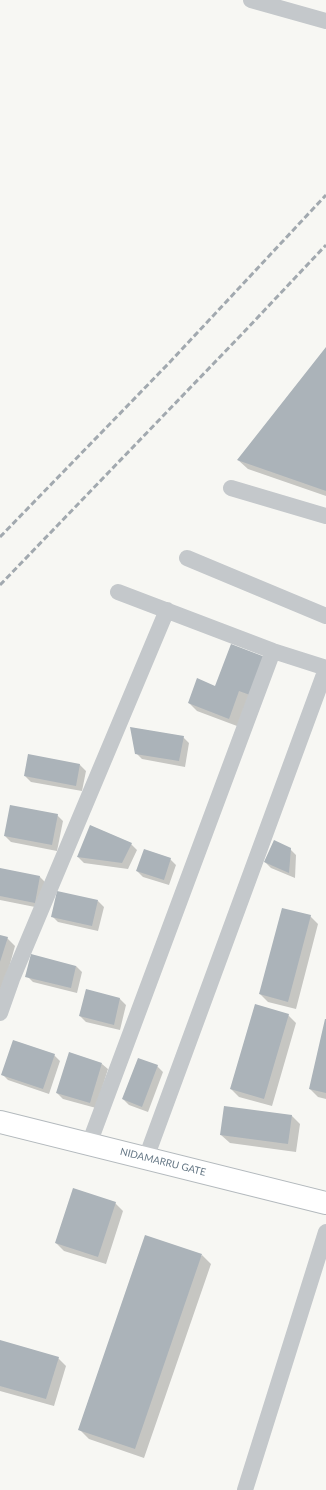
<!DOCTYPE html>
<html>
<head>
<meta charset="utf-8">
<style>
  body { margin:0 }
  canvas { display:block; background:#f7f7f3 }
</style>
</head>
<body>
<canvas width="326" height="1490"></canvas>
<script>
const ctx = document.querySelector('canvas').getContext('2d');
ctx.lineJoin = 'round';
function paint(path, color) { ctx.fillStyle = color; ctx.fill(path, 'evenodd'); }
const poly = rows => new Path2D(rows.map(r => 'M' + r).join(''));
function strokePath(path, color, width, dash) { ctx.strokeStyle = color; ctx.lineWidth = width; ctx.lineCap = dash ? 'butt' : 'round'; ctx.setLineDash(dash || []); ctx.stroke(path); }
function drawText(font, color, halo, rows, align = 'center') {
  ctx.font = font + ' Lato,sans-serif'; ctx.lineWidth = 4; ctx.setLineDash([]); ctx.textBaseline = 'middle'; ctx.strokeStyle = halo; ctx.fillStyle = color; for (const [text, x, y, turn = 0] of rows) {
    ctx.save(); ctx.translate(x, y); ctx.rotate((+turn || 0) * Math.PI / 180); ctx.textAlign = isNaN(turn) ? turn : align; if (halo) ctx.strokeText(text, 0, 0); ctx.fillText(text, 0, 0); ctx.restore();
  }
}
paint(poly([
  [326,348,326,496,248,469,238,460],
  [232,645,258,702,237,726,197,711,189,703,216,687],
  [183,737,189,743,185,767,142,759,136,753],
  [80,765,86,771,82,791,31,782,25,776],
  [57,815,63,821,57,851,11,842,5,836],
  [131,844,137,850,128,869,84,863,78,857],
  [290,849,296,855,295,878,271,868,265,862],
  [170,859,176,865,169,885,143,877,137,871],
  [0,869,40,877,46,883,40,908,0,900],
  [98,901,104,907,98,931,58,922,52,916],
  [310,916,318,924,296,1009,268,1002,260,994],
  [0,936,7,938,15,946,0,1000],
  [76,966,82,972,77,993,33,982,27,976],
  [86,991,120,999,126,1005,120,1030,86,1022,80,1016],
  [288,1015,296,1023,272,1106,239,1097,231,1089],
  [326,1021,326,1099,318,1097,310,1089],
  [54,1055,60,1061,49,1094,8,1080,2,1074],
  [102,1064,108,1069,96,1108,63,1099,57,1093],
  [157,1066,163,1072,148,1112,129,1105,123,1099],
  [292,1116,300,1124,296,1152,230,1143,221,1135],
  [115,1203,123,1211,106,1264,64,1251,56,1243],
  [202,1255,211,1264,144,1458,89,1439,79,1429],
  [0,1345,58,1358,66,1366,54,1406,0,1391]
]), '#0003');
paint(poly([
  [326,347,326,491,237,460],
  [231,644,265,657,250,695,239,691,229,719,188,703,197,678,215,686],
  [130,727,184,736,179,761,135,754],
  [28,754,80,764,76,786,24,776],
  [10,805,58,814,52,845,4,836],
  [90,825,132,843,122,863,77,857],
  [274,840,291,848,289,873,264,862],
  [144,849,171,858,164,880,136,871],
  [0,868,40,876,35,903,0,896],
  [57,891,98,900,92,926,51,917],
  [282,908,311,915,288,1002,259,994],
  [0,935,8,937,0,962],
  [31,954,76,966,71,988,25,977],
  [86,989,120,998,114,1025,79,1016],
  [255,1004,289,1014,264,1099,230,1089],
  [325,1019,326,1019,326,1093,309,1089],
  [13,1040,55,1054,43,1089,1,1075],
  [69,1052,102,1063,90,1103,56,1093],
  [138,1058,158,1065,142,1107,122,1099],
  [224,1106,292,1115,288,1144,220,1135],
  [73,1188,116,1202,98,1257,55,1243],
  [145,1235,202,1254,135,1449,78,1430],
  [0,1340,59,1357,46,1399,0,1386]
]), '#abb3b9');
const secondary = poly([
  [0,1122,326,1203]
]);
strokePath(secondary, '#b4babe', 24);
strokePath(poly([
  [251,0,326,21],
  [231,488,326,516],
  [187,558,326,616],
  [118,592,273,651,326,668],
  [0,1013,12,979,167,610],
  [89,1144,273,651],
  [146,1158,326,669],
  [245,1490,326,1232]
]), '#c4c8cb', 16);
strokePath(secondary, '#fff', 22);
strokePath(poly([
  [0,537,169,363,326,195],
  [0,585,243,333,326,245]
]), '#a2a9af', 3, [6, 3]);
drawText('10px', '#657785', '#fff', [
  ["NIDAMARRU GATE",163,1162,14]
]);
</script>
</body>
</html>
